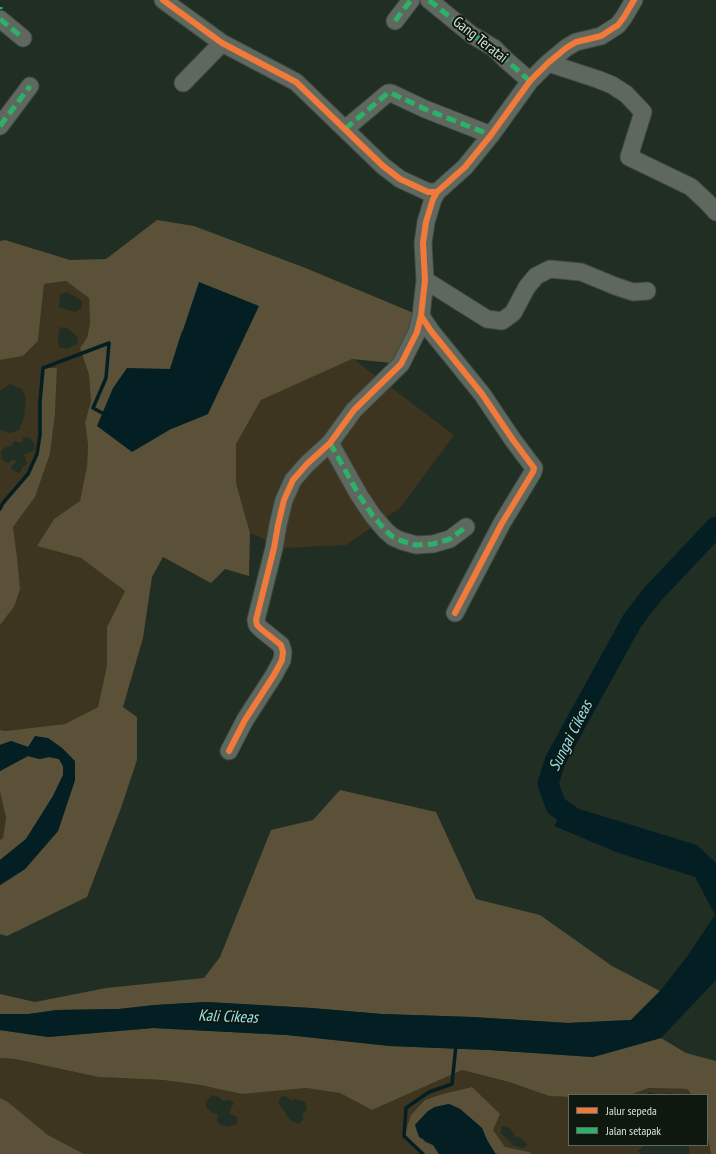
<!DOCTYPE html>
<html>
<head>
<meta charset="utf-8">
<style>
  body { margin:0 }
  #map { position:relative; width:716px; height:1154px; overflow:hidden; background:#212e23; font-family:"PT Sans Narrow",sans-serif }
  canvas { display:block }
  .legend { position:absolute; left:568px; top:1094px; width:140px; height:52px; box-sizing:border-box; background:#0e180f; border:1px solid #5e695f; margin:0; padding:5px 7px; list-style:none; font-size:12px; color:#d5e3d6 }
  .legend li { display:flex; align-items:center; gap:8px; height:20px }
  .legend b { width:20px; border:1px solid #5e695f }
</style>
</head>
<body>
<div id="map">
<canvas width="716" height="1154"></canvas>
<ul class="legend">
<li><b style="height:5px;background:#f17a3a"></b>Jalur sepeda</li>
<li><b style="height:5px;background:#2db169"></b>Jalan setapak</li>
</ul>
</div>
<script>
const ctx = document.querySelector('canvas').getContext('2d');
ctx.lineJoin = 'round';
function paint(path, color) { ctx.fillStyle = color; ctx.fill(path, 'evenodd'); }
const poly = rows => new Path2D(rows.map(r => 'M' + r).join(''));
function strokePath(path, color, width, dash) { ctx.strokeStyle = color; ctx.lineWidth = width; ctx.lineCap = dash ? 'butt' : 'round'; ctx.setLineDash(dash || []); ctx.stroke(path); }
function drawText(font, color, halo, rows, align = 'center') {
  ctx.font = font + ' "PT Sans Narrow",sans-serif'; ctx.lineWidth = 4; ctx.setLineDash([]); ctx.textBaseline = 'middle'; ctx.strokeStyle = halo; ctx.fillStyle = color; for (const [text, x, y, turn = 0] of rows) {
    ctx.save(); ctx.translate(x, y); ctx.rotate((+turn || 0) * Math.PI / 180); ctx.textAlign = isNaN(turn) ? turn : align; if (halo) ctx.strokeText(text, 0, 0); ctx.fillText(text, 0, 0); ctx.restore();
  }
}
paint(poly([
  [66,281,89,298,90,324,87,338,80,348,89,375,91,401,85,422,88,445,87,466,80,502,54,519,37,546,81,558,125,591,107,627,107,665,98,707,65,724,5,731,0,730,0,625,14,607,17,557,13,527,35,497,50,454,55,414,57,368,43,368,40,402,40,435,37,454,28,474,0,509,0,429,10,433,19,430,24,417,26,399,22,389,10,384,0,391,0,360,23,356,38,341,44,284],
  [67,292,82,301,81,309,75,312,59,307,60,295],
  [60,327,69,329,78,338,77,344,67,349,59,347,58,337],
  [23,437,30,438,34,443,35,449,31,452,27,453,24,455,27,463,25,466,22,467,22,470,19,473,14,471,11,468,12,465,15,464,16,462,15,460,11,460,9,463,5,462,2,459,1,451,6,447,11,446,15,441,22,443],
  [352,358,454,435,400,508,346,545,283,548,250,533,236,483,236,444,261,400],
  [0,792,6,818,3,838,0,840],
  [0,1058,15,1059,98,1077,163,1080,200,1085,242,1094,306,1088,340,1093,372,1110,462,1070,509,1082,549,1096,569,1097,569,1145,643,1145,643,1147,638,1151,641,1154,532,1154,529,1152,505,1148,493,1130,471,1087,442,1094,425,1100,404,1136,423,1154,84,1154,48,1135,8,1102,0,1098],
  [212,1095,219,1097,223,1101,228,1100,234,1102,229,1113,237,1117,237,1124,229,1127,221,1125,217,1121,218,1114,213,1113,206,1107,206,1102],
  [282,1096,288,1097,291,1101,295,1099,305,1102,307,1110,302,1114,303,1120,298,1124,289,1119,284,1110,278,1103],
  [502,1126,510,1128,516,1138,518,1136,528,1144,524,1148,513,1145,501,1133],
  [649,1088,687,1089,692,1095,681,1094,674,1095,673,1094,670,1093,660,1095,649,1092,646,1095,630,1095],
  [707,1133,711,1154,689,1154,689,1145,707,1145]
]), '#3d351f');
paint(poly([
  [157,220,194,226,303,267,421,316,401,364,352,359,261,400,236,444,236,483,250,533,249,576,225,569,211,583,163,557,152,577,143,638,123,707,137,717,137,760,121,808,87,897,7,936,0,934,0,885,25,869,58,831,75,780,75,762,62,748,48,738,28,747,11,741,0,745,0,730,5,731,65,724,98,707,107,665,107,627,125,591,81,558,37,546,54,519,80,501,87,466,88,445,85,422,91,401,89,375,80,348,87,338,90,324,89,298,66,281,44,284,38,341,23,356,0,360,0,241,5,240,70,260,106,259],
  [182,330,208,414,171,429,170,369],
  [43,368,57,368,55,414,50,454,35,497,13,527,17,557,20,589,14,607,0,625,0,509,3,503,28,474,37,454,40,435,40,402],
  [28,756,39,759,49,757,59,759,63,766,63,775,53,796,26,839,0,860,0,840,3,838,6,818,0,792,0,771],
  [340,790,436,812,476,899,540,915,612,966,660,991,631,1020,568,1023,472,1017,382,1014,311,1008,206,1002,155,1005,119,1009,57,1010,29,1014,0,1014,0,994,35,1002,106,988,204,978,220,957,271,830,313,820],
  [153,1028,287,1035,390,1046,489,1050,593,1057,661,1038,686,1053,716,1061,716,1154,711,1154,707,1133,707,1095,692,1095,687,1089,649,1088,630,1095,569,1095,569,1097,549,1096,509,1082,462,1070,372,1110,340,1093,306,1088,242,1094,200,1085,163,1080,98,1077,15,1059,0,1058,0,1030,48,1037],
  [472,1087,500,1114,493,1130,505,1147,529,1152,532,1154,497,1154,495,1153,487,1140,482,1128,460,1109,449,1104,435,1107,428,1111,415,1125,425,1142,433,1145,439,1154,423,1154,404,1136,411,1115,425,1100,442,1094],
  [0,1098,8,1102,48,1135,84,1154,0,1154]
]), '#5a5138');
paint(poly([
  [199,282,259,306,208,414,171,429,132,452,97,426,113,388,127,368,170,369],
  [35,736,48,738,62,748,75,761,75,780,58,831,25,869,0,885,0,860,26,839,53,796,63,775,63,766,59,759,49,757,40,759,28,756,0,771,0,745,11,741,28,747],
  [566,805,697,845,716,863,716,980,661,1038,593,1057,489,1050,390,1046,287,1035,153,1028,48,1037,0,1030,0,1014,29,1014,57,1010,119,1009,155,1005,206,1002,311,1008,382,1014,472,1017,568,1023,631,1020,660,991,686,958,715,915,695,877,616,852,554,826],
  [449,1104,460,1109,482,1128,487,1140,495,1153,497,1154,439,1154,433,1145,419,1137,415,1125,428,1111,435,1107]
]), '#041f23');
strokePath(poly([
  [0,509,3,503,28,474,37,454,40,435,40,402,43,368,109,343,106,378,93,408,106,415],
  [423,1154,404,1136,406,1108,429,1092,452,1084,456,1045]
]), '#041f23', 3.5);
strokePath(poly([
  [587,823,578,821,556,806,548,784,555,761,632,621,652,595,716,527]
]), '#041f23', 21);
const minor = poly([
  [163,0,222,43,296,82,383,166,400,179,428,192,437,192],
  [429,0,472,35,494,48,506,60,530,81],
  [0,19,23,38],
  [395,21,411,0],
  [548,63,597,79,612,85,626,94,643,112,629,157,691,187,707,202,716,212],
  [183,83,222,43],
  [0,126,30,86],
  [345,129,388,93,391,93,425,109,491,135],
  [425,280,487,319,502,321,513,313,527,287,536,276,550,269,581,272,615,286,633,292,647,291],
  [421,316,431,331,482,394,513,440,534,468,533,472,502,523,455,613],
  [330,443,359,495,373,516,386,531,393,537,402,541,416,545,433,544,450,539,466,527],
  [229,751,245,720,274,675,282,660,283,652,281,645,261,629,257,625,256,620,274,548,278,525,284,500,293,480,307,464,330,443,354,410,401,364,417,332,421,316,425,280,423,243,426,222,433,199,437,192,465,167,491,135,530,81,548,63,566,48,576,42,601,36,618,25,624,17,634,0]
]);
strokePath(minor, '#3f4a41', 19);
strokePath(minor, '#5e685f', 17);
strokePath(poly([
  [429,0,472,35,494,48,506,60,530,81],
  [0,7,0,9],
  [0,19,23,38],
  [395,21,411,0],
  [0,126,30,86],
  [345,129,388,93,391,93,425,109,491,135],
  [330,443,359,495,373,516,386,531,393,537,402,541,416,545,433,544,450,539,466,527]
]), '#2db169', 5, [10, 5]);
strokePath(poly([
  [163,0,222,43,296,82,383,166,400,179,428,192,437,192],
  [421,316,431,331,482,394,513,440,534,468,533,472,502,523,455,613],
  [229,751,245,720,274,675,282,660,283,652,281,645,261,629,257,625,256,620,274,548,278,525,284,500,293,480,307,464,330,443,354,410,401,364,417,332,421,316,425,280,423,243,426,222,433,199,437,192,465,167,491,135,530,81,548,63,566,48,576,42,601,36,618,25,624,17,634,0]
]), '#f17a3a', 6);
drawText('15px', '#d5e3d6', '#0e180f', [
  ["Gang Teratai",480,40,38]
]);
drawText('italic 16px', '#99e2ef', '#0e180f', [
  ["Sungai Cikeas",571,736,-63],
  ["Kali Cikeas",228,1017,2]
]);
</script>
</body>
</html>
